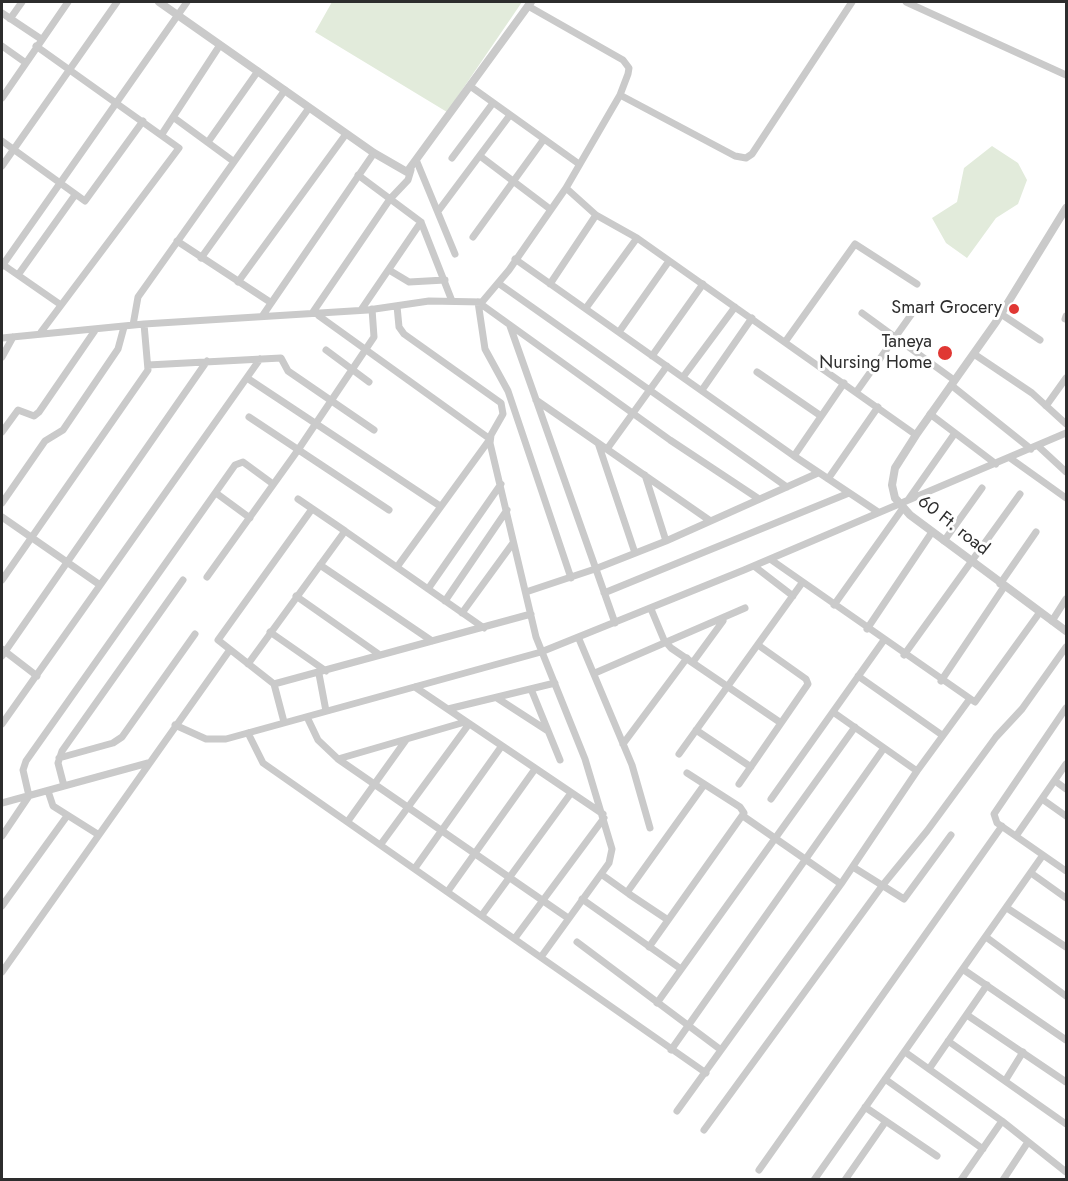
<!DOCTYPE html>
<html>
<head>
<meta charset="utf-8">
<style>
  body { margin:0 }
  #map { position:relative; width:1068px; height:1181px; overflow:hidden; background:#fff; font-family:Jost,sans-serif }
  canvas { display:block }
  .frame { position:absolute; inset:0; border:3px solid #2d2d2d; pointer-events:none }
</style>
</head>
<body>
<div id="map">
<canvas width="1068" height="1181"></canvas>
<div class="frame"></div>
</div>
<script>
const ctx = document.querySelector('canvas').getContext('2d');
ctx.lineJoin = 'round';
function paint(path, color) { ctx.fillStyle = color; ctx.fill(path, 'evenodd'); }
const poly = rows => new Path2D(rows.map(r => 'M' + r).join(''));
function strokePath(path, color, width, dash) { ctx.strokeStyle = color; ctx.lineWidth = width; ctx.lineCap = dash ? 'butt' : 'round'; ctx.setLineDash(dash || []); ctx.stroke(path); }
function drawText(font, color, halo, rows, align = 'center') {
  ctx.font = font + ' Jost,sans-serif'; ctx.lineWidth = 6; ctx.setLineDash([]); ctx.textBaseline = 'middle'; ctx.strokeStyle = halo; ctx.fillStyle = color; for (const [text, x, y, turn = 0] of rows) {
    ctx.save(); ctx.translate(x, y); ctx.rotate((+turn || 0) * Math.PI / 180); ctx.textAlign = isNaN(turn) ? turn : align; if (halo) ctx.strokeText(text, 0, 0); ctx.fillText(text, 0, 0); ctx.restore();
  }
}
paint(poly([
  [332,2,522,2,447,112,315,32],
  [992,146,1018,163,1027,180,1018,204,996,218,967,258,946,243,932,218,957,202,964,168]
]), '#e2ebdb');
strokePath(poly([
  [906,2,1066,75],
  [2,13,41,39],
  [10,19,22,2],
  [2,46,26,63],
  [36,46,179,148,41,332],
  [470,86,579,164],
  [620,95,735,156,746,158,752,154,852,2],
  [2,98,68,2],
  [173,117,233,161],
  [162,134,220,45],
  [2,141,85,201,143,121],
  [208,142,258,71],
  [480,156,550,209],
  [452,158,493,103],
  [417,162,455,254],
  [2,166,117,2],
  [358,175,421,222,452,301],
  [566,188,596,215,637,238,916,435],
  [439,210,510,115],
  [473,237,544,139],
  [177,241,270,302],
  [201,258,309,108],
  [515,259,794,456,878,512],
  [2,264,61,305],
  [2,266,187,2],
  [389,270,409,282,445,280],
  [18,275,75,195],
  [238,282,346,134],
  [498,283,787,487],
  [550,284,596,215],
  [478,302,670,440,759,499],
  [478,302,485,349,508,391,571,578],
  [397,306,399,327,404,334,501,403,503,414,491,435,490,443,536,637,585,759,612,849,609,863,541,957],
  [586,308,637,238],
  [361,310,421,222],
  [313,312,390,199,408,180,411,170],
  [862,313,954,380],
  [1001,314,1040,340],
  [263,315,374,153],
  [319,316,490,439,397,567],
  [1065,319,1066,316],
  [133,325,138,297,285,90],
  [510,326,615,623],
  [619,332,669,261],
  [2,338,144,324,368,310,429,301,482,302,509,270,566,188,620,95,628,74,629,68,623,60,528,6],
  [785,342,855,244,917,284],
  [326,350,369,382],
  [974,354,1032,393,1066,424],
  [652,356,703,284],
  [2,357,13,337],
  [148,365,281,358,288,371,374,430],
  [757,372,821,416],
  [683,377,735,307],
  [247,378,440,506],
  [951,385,1031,449],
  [702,390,752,318],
  [857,391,918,305],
  [536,400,709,520],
  [1046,406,1066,378],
  [930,414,996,464],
  [249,417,389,510],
  [2,432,18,410,34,416,39,412,96,329],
  [598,443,635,553],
  [1038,446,1066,472],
  [607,449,667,366],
  [794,456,844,383],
  [1010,458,1066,498],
  [645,475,666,541],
  [828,479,878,407],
  [216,493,250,518],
  [298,499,345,531],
  [908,500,955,433],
  [2,503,45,441,63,430,118,349,124,327],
  [2,517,100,585],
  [944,541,982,488],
  [770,559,975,702,1040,612],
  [320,565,432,641],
  [754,566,793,596],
  [207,577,298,450,374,337,372,309],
  [2,580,148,370,144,324],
  [1000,584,1036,532],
  [428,589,501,484],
  [526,592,595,569,666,541,818,473],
  [604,593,849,493],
  [296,596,380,655],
  [445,601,507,510],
  [834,605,903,508],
  [651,609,664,640,671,648,781,723],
  [462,613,513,543],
  [1052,621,1066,599],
  [867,629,932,532],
  [270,632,326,671],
  [579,639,632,765,650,828],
  [2,649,37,676],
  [904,655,1020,494],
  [2,656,207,361],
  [693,662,723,621],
  [248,664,345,531,484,628],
  [595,673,745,608],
  [319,674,326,711],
  [858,676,942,735],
  [941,681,1004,587],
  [274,684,531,614],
  [415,687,603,814],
  [531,689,560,760],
  [497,698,548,731],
  [1066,708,994,814,997,823,1066,871],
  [448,709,555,683],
  [833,712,917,771],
  [307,717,318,740,338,759,568,918],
  [284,722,274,684,218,640,312,509],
  [2,724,260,359],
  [175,725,206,739,226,739,541,652,744,570,1066,433],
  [696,730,751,767],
  [248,733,263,763,706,1073],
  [623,744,687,658],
  [679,754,802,583],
  [59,758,113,743,122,737,195,634],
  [338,759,465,722],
  [1055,781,1066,789],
  [739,784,808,684,806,679,758,645],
  [64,786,58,763,62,751,183,580],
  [48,791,53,806,99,835],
  [771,799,884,640],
  [1042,799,1066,816],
  [2,803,148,763],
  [743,816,841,884],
  [348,821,406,740],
  [2,836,29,796,23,770,26,761,235,465,243,462,273,484],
  [1016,836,1066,764],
  [381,844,469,724],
  [853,867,904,899,951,835],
  [415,868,501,747],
  [1031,873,1066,898],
  [601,874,629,894],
  [448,891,535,769],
  [582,899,681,969],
  [2,906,67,816],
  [1007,908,1066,947],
  [482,915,571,793],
  [668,920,629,894,628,891,704,785],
  [986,937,1066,996],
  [515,938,604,818],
  [577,942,721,1050],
  [649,947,744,813,740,807,687,773],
  [964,970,1066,1040],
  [2,972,229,651],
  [657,1003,855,727],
  [967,1015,1066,1082],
  [948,1041,1066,1124],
  [671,1050,884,748],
  [905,1052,1002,1121,1066,1172],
  [929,1069,987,985],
  [885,1079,983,1149],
  [1005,1081,1023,1052],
  [865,1107,937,1156],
  [677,1111,841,884,917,771,969,700],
  [704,1130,882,886,927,831,996,737,1022,709,1066,647],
  [759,1170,1002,826],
  [814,1180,1043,855],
  [845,1180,886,1121],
  [961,1180,1002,1121],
  [1003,1180,1028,1142]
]), '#cacaca', 7);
strokePath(poly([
  [159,2,374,153,407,172,531,2],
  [1066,208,996,322,916,435,895,468,892,485,895,498,910,515,1066,631]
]), '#cacaca', 8);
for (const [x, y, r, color] of [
  [1014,309,6,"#e03733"],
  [945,353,8,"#e03733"]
]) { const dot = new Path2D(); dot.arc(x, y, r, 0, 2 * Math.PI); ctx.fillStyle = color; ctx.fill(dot); strokePath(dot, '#fff', 2); }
drawText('18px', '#2d2d2d', '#fff', [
  ["Smart Grocery",1002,309],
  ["Taneya",932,343],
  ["Nursing Home",932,364]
], 'right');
drawText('18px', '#2d2d2d', '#fff', [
  ["60 Ft. road",953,526,38]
]);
</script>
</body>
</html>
